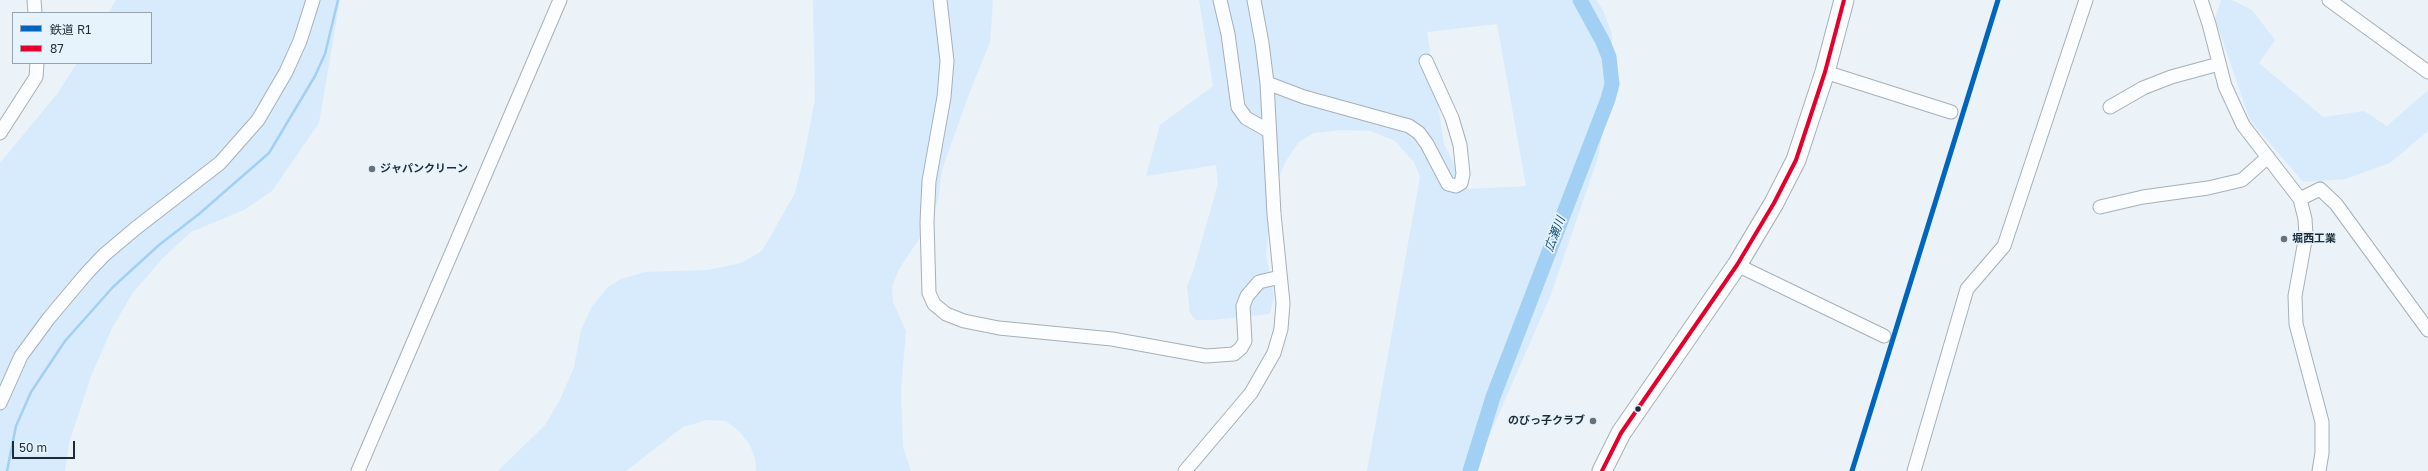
<!DOCTYPE html>
<html>
<head>
<meta charset="utf-8">
<style>
  body { margin:0 }
  #map { position:relative; width:2428px; height:471px; overflow:hidden; background:#ebf2f8; font-family:"Golos Text","Noto Sans JP",sans-serif }
  canvas { display:block }
  .legend { position:absolute; left:12px; top:12px; width:140px; height:52px; box-sizing:border-box; background:#e6f3fd; border:1px solid #96a3ad; margin:0; padding:5px 7px; list-style:none; font-size:12px; color:#1f2c35 }
  .legend li { display:flex; align-items:center; gap:8px; height:20px }
  .legend b { width:20px; border:1px solid #96a3ad }
  .scale { position:absolute; left:12px; top:441px; width:63px; height:18px; box-sizing:border-box; border:2px solid #1f2c35; border-top:0; padding-left:5px; font-size:12px; line-height:14px; white-space:nowrap; color:#1f2c35; -webkit-text-stroke:3px #e6f3fd; paint-order:stroke }
</style>
</head>
<body>
<div id="map">
<canvas width="2428" height="471"></canvas>
<ul class="legend">
<li><b style="height:5px;background:#0065bd"></b>鉄道 R1</li>
<li><b style="height:5px;background:#e4002b"></b>87</li>
</ul>
<div class="scale">50 m</div>
</div>
<script>
const ctx = document.querySelector('canvas').getContext('2d');
ctx.lineJoin = 'round';
function paint(path, color) { ctx.fillStyle = color; ctx.fill(path, 'evenodd'); }
const poly = rows => new Path2D(rows.map(r => 'M' + r).join(''));
function strokePath(path, color, width, dash) { ctx.strokeStyle = color; ctx.lineWidth = width; ctx.lineCap = dash ? 'butt' : 'round'; ctx.setLineDash(dash || []); ctx.stroke(path); }
function drawText(font, color, halo, rows, align = 'center') {
  ctx.font = font + ' "Golos Text","Noto Sans JP",sans-serif'; ctx.lineWidth = 3.5; ctx.setLineDash([]); ctx.textBaseline = 'middle'; ctx.strokeStyle = halo; ctx.fillStyle = color; for (const [text, x, y, turn = 0] of rows) {
    ctx.save(); ctx.translate(x, y); ctx.rotate((+turn || 0) * Math.PI / 180); ctx.textAlign = isNaN(turn) ? turn : align; if (halo) ctx.strokeText(text, 0, 0); ctx.fillText(text, 0, 0); ctx.restore();
  }
}
paint(poly([
  [116,0,340,0,319,123,272,191,244,210,191,232,162,259,132,294,112,328,91,376,69,443,65,471,0,471,0,163,57,94,77,63,151,63,151,13,108,13],
  [813,0,993,0,990,42,969,94,942,170,938,200,931,221,899,269,892,287,893,302,906,331,901,389,903,447,911,471,756,471,755,459,750,445,740,432,726,421,707,420,683,427,626,471,498,471,545,425,560,400,574,367,581,330,591,308,608,287,621,279,645,272,708,270,741,263,762,251,795,193,804,156,815,100],
  [1199,0,1596,0,1603,10,1612,34,1610,92,1598,158,1550,297,1474,471,1367,471,1420,177,1414,162,1395,141,1371,131,1342,130,1314,133,1299,142,1286,161,1272,193,1266,255,1274,296,1270,314,1211,320,1196,320,1190,313,1187,287,1194,268,1218,184,1216,165,1146,176,1160,125,1213,86],
  [1497,24,1526,186,1467,189,1444,144,1427,32],
  [2221,0,2232,0,2252,10,2275,40,2259,63,2323,117,2364,111,2387,126,2428,90,2428,131,2390,163,2345,179,2303,182,2250,120,2215,19]
]), '#d8ebfc');
strokePath(poly([
  [7,471,16,426,31,392,65,341,113,287,159,245,199,214,269,153,315,76,325,54,338,0]
]), '#a2d0f4', 2.5);
strokePath(poly([
  [1470,471,1493,397,1608,99,1612,84,1609,57,1603,42,1580,0]
]), '#a2d0f4', 15);
const minor = poly([
  [34,0,35,13],
  [940,0,947,61,944,97,929,181,927,222,929,293,934,304,946,314,964,321,999,328,1112,339,1206,356,1234,354,1241,348,1245,341,1243,306,1247,296,1259,282,1280,277],
  [1220,0,1228,34,1238,107,1246,118,1269,131],
  [2201,0,2209,24,2225,86,2243,125,2300,199,2305,219,2306,235,2295,296,2296,324,2322,422,2322,453,2319,471],
  [2329,0,2428,72],
  [1825,72,1951,112],
  [1267,83,1304,97,1409,126,1419,133,1427,144,1448,184,1456,186,1461,183,1463,174,1460,145,1452,118,1426,61],
  [2110,107,2143,88,2171,77,2219,64],
  [0,133,36,77,37,63],
  [2300,199,2320,189,2336,204,2428,330],
  [2100,207,2143,197,2208,188,2242,180,2268,157],
  [1737,265,1884,336],
  [0,403,21,356,49,318,86,274,104,255,136,228,220,163,258,120,286,72,300,41,313,0],
  [358,471,560,0],
  [1185,471,1251,393,1274,353,1281,329,1283,303,1274,214,1267,83,1262,43,1254,0],
  [1914,471,1967,289,2004,246,2086,0]
]);
const highway = poly([
  [1602,471,1621,433,1737,265,1774,203,1796,160,1825,72,1844,0]
]);
strokePath(minor, '#a7afb7', 15);
strokePath(highway, '#a7afb7', 21);
strokePath(minor, '#fcfdfe', 13);
strokePath(highway, '#fcfdfe', 19);
strokePath(poly([
  [1602,471,1621,433,1737,265,1774,203,1796,160,1825,72,1844,0]
]), '#e4002b', 4);
strokePath(poly([
  [1852,471,1998,0]
]), '#0065bd', 5);
for (const [x, y, r, color] of [
  [372,169,4,"#667179"],
  [2284,239,4,"#667179"],
  [1638,409,3.5,"#1f2c35"],
  [1593,421,4,"#667179"]
]) { const dot = new Path2D(); dot.arc(x, y, r, 0, 2 * Math.PI); ctx.fillStyle = color; ctx.fill(dot); strokePath(dot, '#e6f3fd', 1.5); }
drawText('bold 11px', '#1f2c35', '#e6f3fd', [
  ["ジャパンクリーン",380,169],
  ["堀西工業",2292,239],
  ["のびっ子クラブ",1585,421,"right"]
], 'left');
drawText('italic 12px', '#104e76', '#e6f3fd', [
  ["広瀬川",1555,234,-69]
]);
</script>
</body>
</html>
